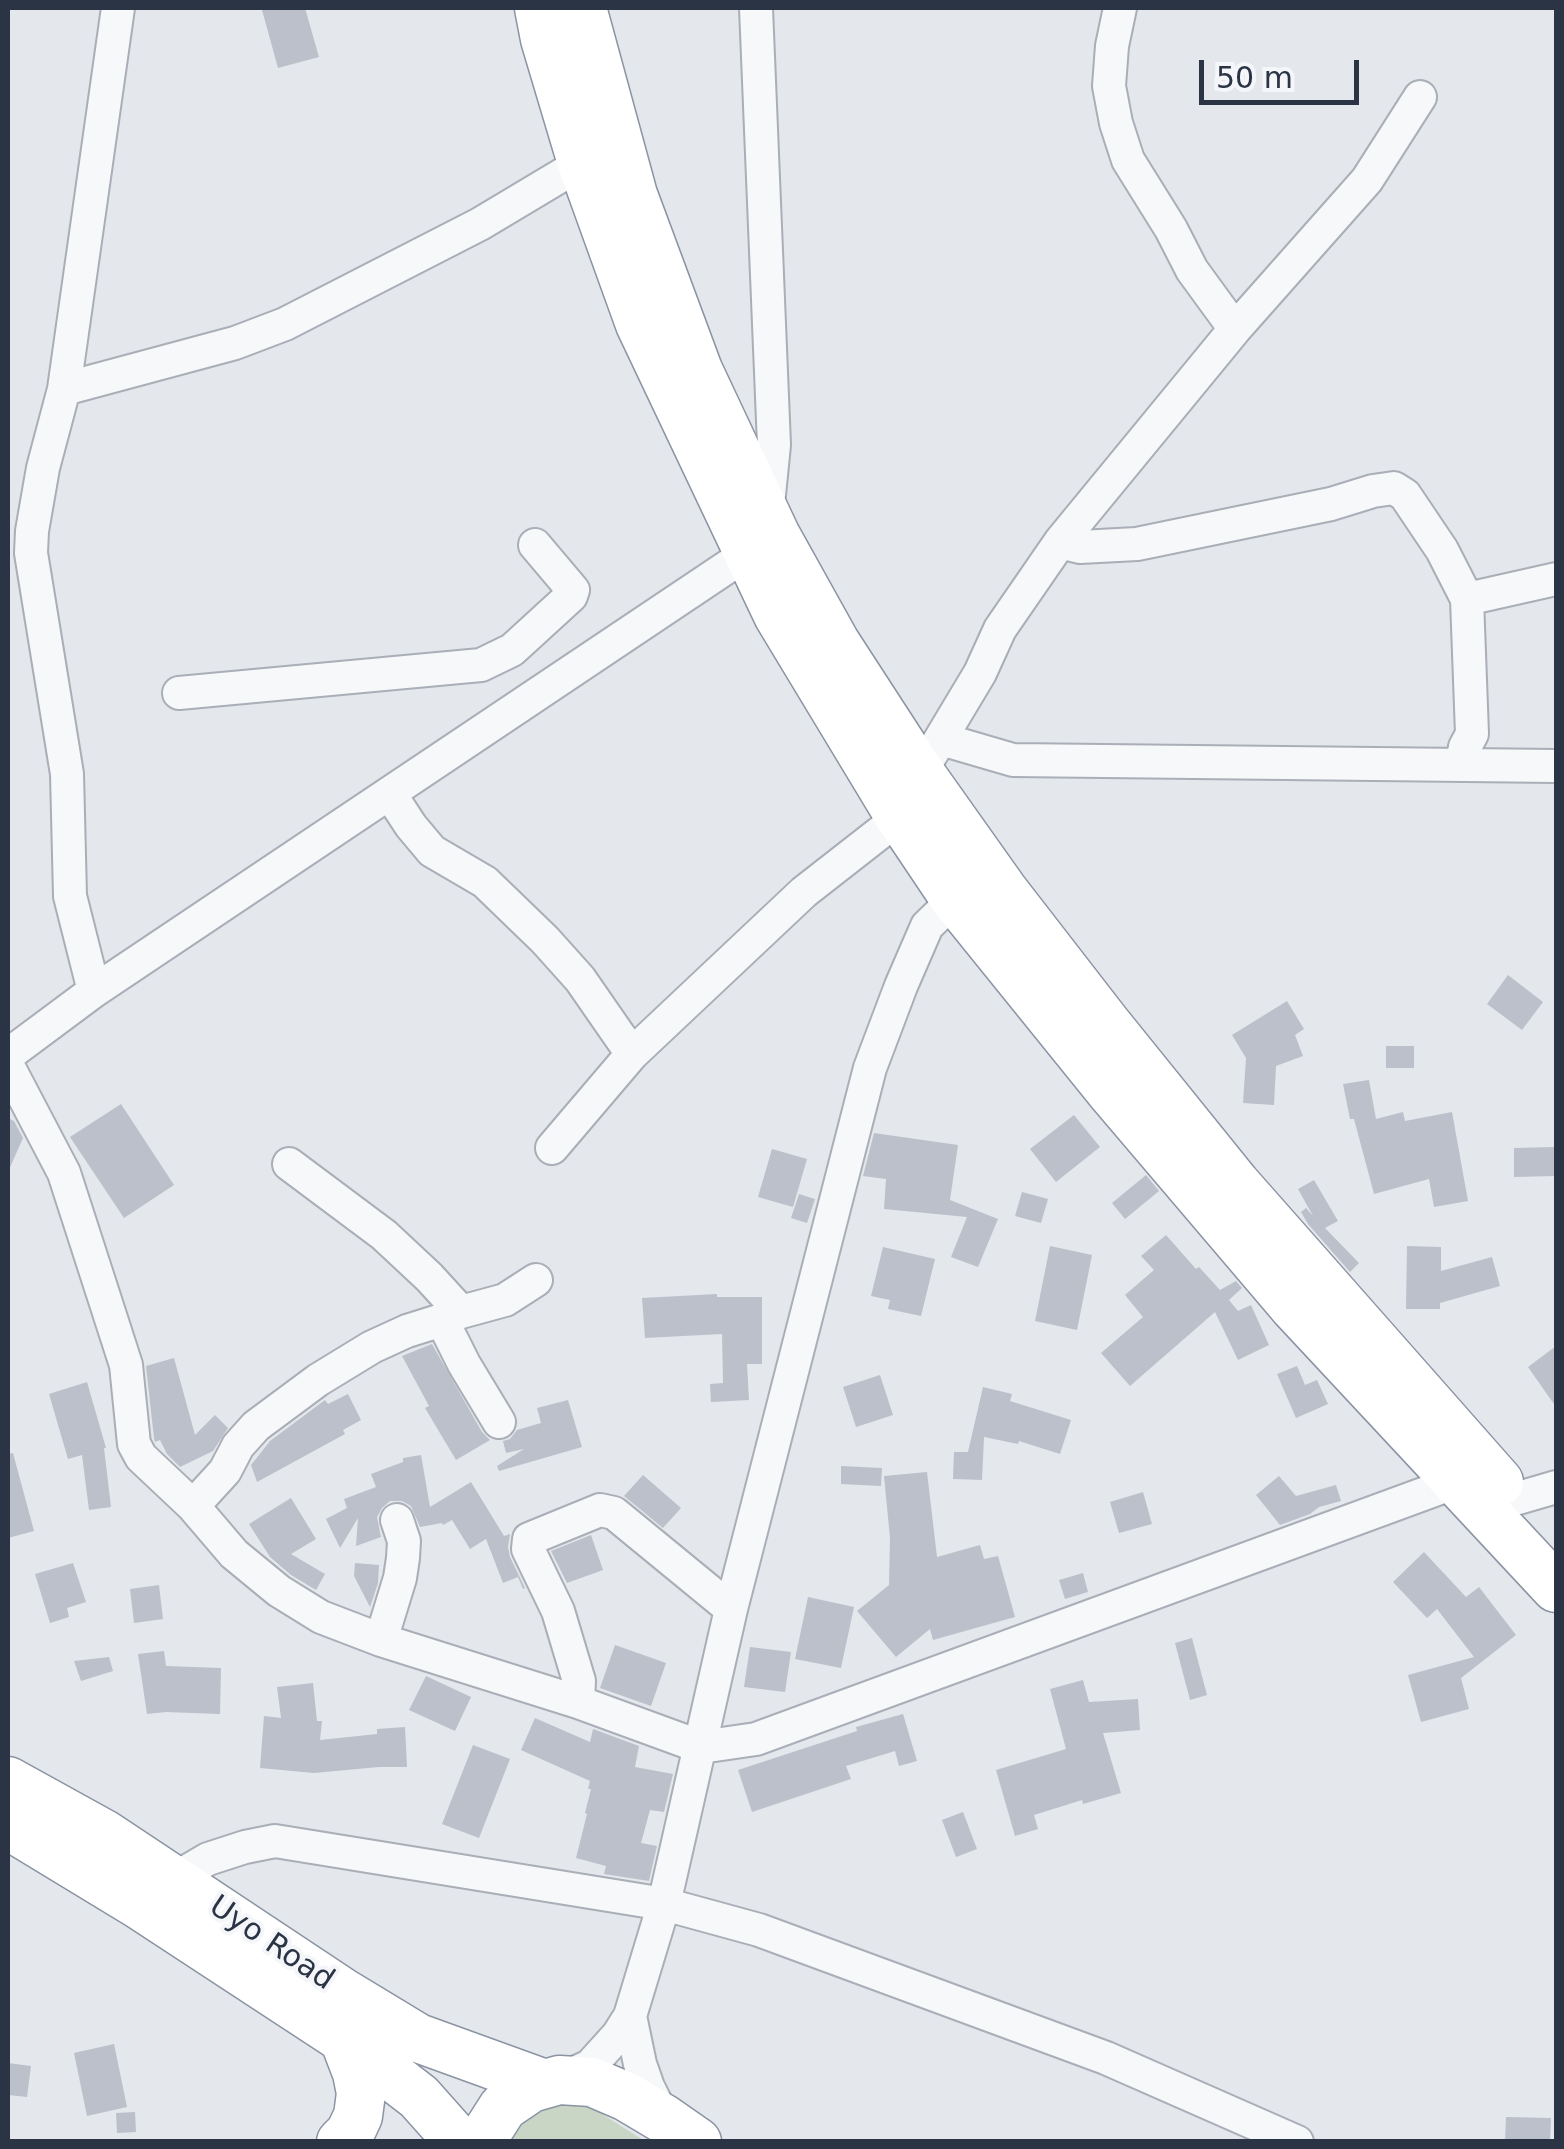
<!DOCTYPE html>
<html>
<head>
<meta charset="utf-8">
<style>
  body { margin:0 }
  #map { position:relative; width:1564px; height:2149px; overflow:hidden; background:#e4e7ec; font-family:"DejaVu Sans",sans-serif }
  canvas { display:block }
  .frame { position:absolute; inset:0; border:10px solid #2b3445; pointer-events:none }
  .scale { position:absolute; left:1199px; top:60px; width:160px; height:45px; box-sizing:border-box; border:5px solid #2b3445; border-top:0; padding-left:12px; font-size:30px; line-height:35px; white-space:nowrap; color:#2b3445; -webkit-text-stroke:8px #f4f6f9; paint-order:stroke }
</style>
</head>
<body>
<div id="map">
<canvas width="1564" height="2149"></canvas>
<div class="frame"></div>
<div class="scale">50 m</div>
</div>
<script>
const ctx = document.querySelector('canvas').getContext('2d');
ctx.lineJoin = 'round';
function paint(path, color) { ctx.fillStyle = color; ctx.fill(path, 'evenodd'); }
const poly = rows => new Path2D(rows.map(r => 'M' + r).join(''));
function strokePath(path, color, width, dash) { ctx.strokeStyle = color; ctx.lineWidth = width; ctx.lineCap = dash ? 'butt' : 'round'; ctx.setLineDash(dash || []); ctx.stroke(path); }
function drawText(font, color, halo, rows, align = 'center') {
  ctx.font = font + ' "DejaVu Sans",sans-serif'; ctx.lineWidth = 8; ctx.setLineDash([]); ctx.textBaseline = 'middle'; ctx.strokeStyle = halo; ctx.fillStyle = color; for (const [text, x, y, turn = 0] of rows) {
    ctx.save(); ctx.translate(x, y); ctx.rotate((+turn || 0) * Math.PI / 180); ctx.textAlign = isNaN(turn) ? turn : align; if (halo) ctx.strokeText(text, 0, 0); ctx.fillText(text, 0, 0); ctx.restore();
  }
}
paint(poly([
  [572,2102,594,2109,645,2141,504,2142,528,2109]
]), '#c9d6c5');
paint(poly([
  [271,8,305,8,319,57,278,68,262,10],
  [1508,975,1543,1002,1522,1030,1487,1004],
  [1287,1001,1304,1029,1295,1035,1303,1056,1276,1066,1274,1105,1243,1103,1246,1058,1232,1035],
  [1386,1046,1414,1046,1414,1068,1386,1068],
  [1369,1080,1376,1119,1403,1112,1405,1121,1452,1112,1468,1201,1434,1207,1429,1179,1374,1194,1354,1119,1350,1119,1343,1084],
  [121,1104,174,1185,124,1218,70,1137],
  [1074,1115,1100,1147,1056,1182,1030,1149],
  [8,1118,14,1121,23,1138,8,1172],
  [874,1133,958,1145,950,1200,998,1219,978,1267,951,1257,967,1217,884,1209,886,1179,863,1176],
  [1554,1147,1555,1176,1514,1177,1514,1148],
  [772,1149,807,1159,793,1207,758,1197],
  [1146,1175,1159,1191,1125,1219,1112,1203],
  [1314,1180,1338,1221,1325,1228,1359,1263,1350,1272,1308,1224,1301,1212,1306,1208,1313,1216,1298,1189],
  [1022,1192,1048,1199,1041,1223,1015,1216],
  [799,1194,815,1199,807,1223,791,1218],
  [1166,1235,1196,1269,1199,1267,1220,1290,1236,1281,1242,1288,1229,1300,1238,1311,1251,1305,1269,1345,1238,1360,1215,1312,1130,1386,1101,1353,1143,1317,1125,1295,1154,1270,1141,1256],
  [1050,1246,1092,1255,1077,1330,1035,1321],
  [1407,1246,1441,1247,1441,1271,1492,1257,1500,1286,1440,1303,1440,1309,1406,1309],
  [883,1247,935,1259,921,1316,888,1309,890,1300,871,1296],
  [717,1294,717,1297,762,1297,762,1364,747,1364,749,1400,711,1402,710,1384,723,1383,722,1334,645,1338,642,1298],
  [432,1344,482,1432,490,1440,456,1460,425,1408,429,1406,402,1356],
  [1556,1346,1556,1407,1528,1367],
  [174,1358,195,1435,215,1415,228,1428,213,1451,180,1467,167,1454,160,1440,155,1442,154,1438,146,1366],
  [1297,1366,1305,1385,1317,1380,1328,1404,1296,1418,1277,1374],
  [880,1375,893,1415,856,1427,843,1387],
  [87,1382,106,1448,104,1448,111,1507,89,1510,82,1455,68,1459,49,1394],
  [983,1387,1012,1394,1010,1401,1071,1420,1060,1454,1019,1441,1018,1444,984,1437,982,1480,953,1479,954,1452,968,1452],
  [348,1394,361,1420,343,1430,345,1434,257,1482,251,1465,270,1441,325,1400,328,1404],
  [568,1400,582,1447,499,1471,497,1466,524,1449,506,1453,503,1441,510,1439,517,1430,541,1423,537,1408],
  [13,1453,34,1531,8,1538,8,1454],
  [421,1455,430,1507,471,1482,504,1536,510,1534,508,1547,510,1557,525,1588,523,1589,518,1577,503,1583,486,1539,470,1549,452,1520,443,1525,442,1523,420,1527,411,1506,402,1501,390,1501,382,1508,377,1517,381,1537,356,1546,358,1518,340,1548,326,1519,347,1508,344,1499,376,1487,371,1474,403,1462,403,1458],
  [841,1466,882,1468,881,1486,841,1484],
  [927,1472,937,1557,980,1545,984,1559,998,1556,1015,1617,933,1640,930,1629,896,1657,857,1611,889,1585,890,1538,884,1476],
  [643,1475,681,1508,663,1528,624,1496],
  [1279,1476,1296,1496,1336,1485,1341,1501,1319,1507,1310,1514,1280,1525,1256,1495],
  [1143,1492,1152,1524,1119,1533,1110,1502],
  [291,1498,316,1539,291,1554,325,1574,316,1590,291,1575,270,1557,249,1524],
  [591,1535,603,1570,567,1583,551,1551],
  [1424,1552,1466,1597,1479,1587,1516,1635,1461,1678,1469,1709,1421,1722,1408,1675,1474,1657,1437,1609,1427,1618,1393,1582],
  [73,1563,86,1602,67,1608,69,1617,50,1623,35,1574],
  [355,1563,379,1565,378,1583,370,1607,354,1576],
  [1083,1573,1088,1592,1065,1599,1059,1580],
  [159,1585,163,1619,134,1623,130,1589],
  [808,1597,854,1607,841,1668,795,1659],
  [1192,1638,1207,1695,1190,1700,1175,1643],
  [615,1645,666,1663,651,1706,600,1688],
  [750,1647,791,1652,785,1692,744,1687],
  [164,1651,166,1666,221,1668,220,1714,166,1712,147,1714,138,1654],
  [109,1657,113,1671,81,1681,74,1661],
  [426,1676,471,1697,455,1731,409,1710],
  [1083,1680,1089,1702,1138,1699,1140,1730,1103,1733,1121,1793,1083,1804,1082,1800,1034,1815,1038,1829,1015,1836,996,1770,1066,1749,1050,1689],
  [313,1683,317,1721,322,1721,320,1740,377,1734,377,1729,405,1727,407,1767,379,1767,314,1773,260,1768,264,1716,281,1718,277,1687],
  [903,1714,917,1761,899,1766,895,1751,846,1766,851,1779,752,1812,738,1770,857,1731,856,1727],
  [535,1718,590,1742,593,1729,639,1746,635,1767,673,1774,664,1812,650,1810,641,1843,657,1846,649,1881,604,1874,606,1866,576,1858,587,1814,585,1813,591,1789,588,1789,590,1781,521,1750],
  [473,1745,510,1759,479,1838,442,1824],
  [963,1812,977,1849,956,1857,942,1820],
  [114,2044,127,2107,87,2116,74,2053],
  [8,2063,31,2066,27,2097,8,2095],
  [135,2112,136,2132,117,2133,116,2113],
  [1506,2117,1551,2118,1550,2142,1505,2142]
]), '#bbc0ca');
const minor = poly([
  [1120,8,1112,46,1109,86,1116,123,1128,160,1171,229,1192,270,1235,329],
  [64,389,235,343,285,324,480,224,582,163],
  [1060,542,1080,547,1137,544,1331,504,1373,491,1394,488,1405,495,1442,550,1467,599,1472,734,1465,747,1462,765],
  [1467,599,1556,579],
  [179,693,481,665,512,650,571,596,573,590,535,545],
  [941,739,1013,760,1556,766],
  [920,773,980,673,1000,629,1060,542,1235,329,1367,180,1420,97],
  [390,794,411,826,432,851,485,882,545,940,580,979,632,1054],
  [94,991,70,896,67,774,31,553,32,531,43,468,64,389,118,8],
  [8,1055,94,991,748,553,767,515,774,445,756,8],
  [8,1066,64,1173,126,1365,134,1444,141,1457,193,1506,234,1554,279,1591,321,1617,381,1640,578,1702,701,1747,756,1739,1456,1482],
  [552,1148,632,1054,804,892,900,817],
  [289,1164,384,1235,429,1277,461,1312],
  [442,1320,464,1364,499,1422],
  [1515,1499,1556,1487],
  [193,1506,225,1471,238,1446,256,1426,318,1380,372,1347,407,1331,442,1320,461,1312,505,1300,536,1280],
  [381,1640,400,1578,403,1558,404,1541,397,1520],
  [578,1702,579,1681,558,1611,528,1549,529,1539,600,1510,614,1513,731,1609],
  [174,1879,208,1859,245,1847,275,1841,664,1904,759,1930,1106,2058,1297,2142],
  [630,2016,640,2064,648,2087,664,2119],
  [559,2080,590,2066,618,2035,630,2016,664,1904,731,1609,870,1068,901,986,927,926,955,899]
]);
const highway = poly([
  [539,8,545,39,582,163,640,324,778,615,900,817,955,899,1111,1092,1294,1307,1556,1588],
  [582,8,633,195,698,370,776,536,835,642,920,773,1003,890,1106,1023,1236,1184,1499,1482],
  [8,1781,104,1834,342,1992,418,2038,545,2084],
  [8,1825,138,1904,344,2039,419,2097,459,2142],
  [341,2142,350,2133,358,2116,361,2093,357,2073,344,2039],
  [484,2142,487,2132,503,2107,531,2088,559,2080,592,2082,627,2097,664,2119,697,2142]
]);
strokePath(minor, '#a9aeb7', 36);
strokePath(highway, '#8b94a3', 51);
strokePath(minor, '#f7f8fa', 32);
strokePath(highway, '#fff', 48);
drawText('30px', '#2b3445', '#f4f6f9', [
  ["Uyo Road",271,1944,34]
]);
</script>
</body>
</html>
